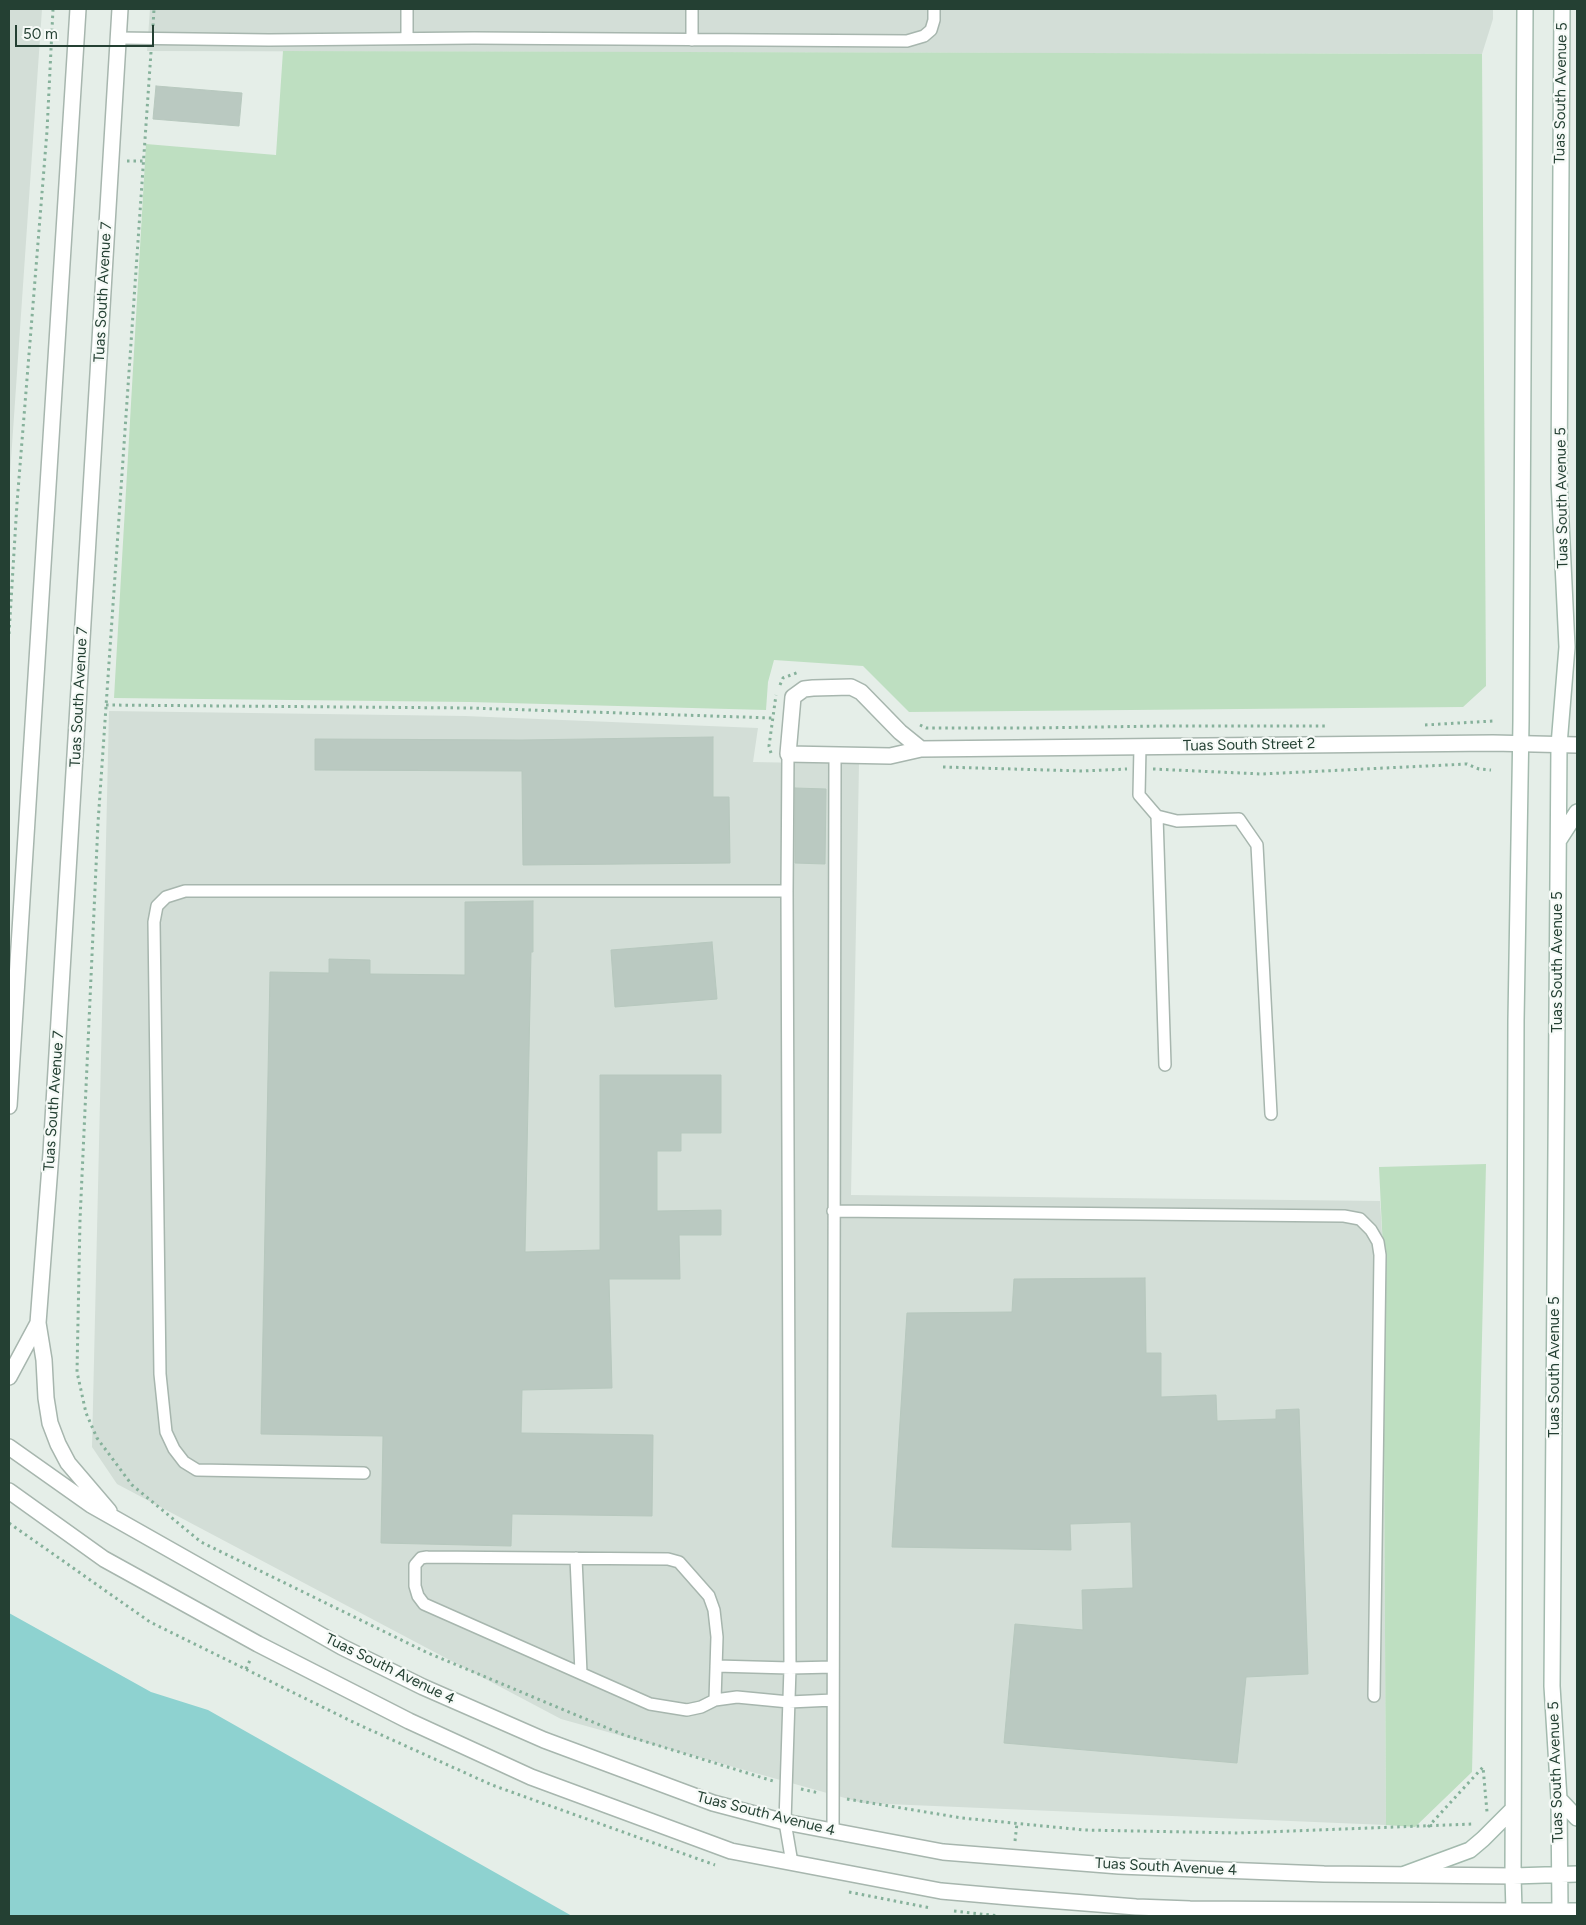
<!DOCTYPE html>
<html>
<head>
<meta charset="utf-8">
<style>
  body { margin:0 }
  #map { position:relative; width:1586px; height:1925px; overflow:hidden; background:#e5eee8; font-family:Figtree,sans-serif }
  canvas { display:block }
  .frame { position:absolute; inset:0; border:10px solid #244033; pointer-events:none }
  .scale { position:absolute; left:15px; top:25px; width:139px; height:22px; box-sizing:border-box; border:2px solid #244033; border-top:0; padding-left:6px; font-size:15px; line-height:18px; white-space:nowrap; color:#244033; -webkit-text-stroke:4px #f6faf7; paint-order:stroke }
</style>
</head>
<body>
<div id="map">
<canvas width="1586" height="1925"></canvas>
<div class="frame"></div>
<div class="scale">50 m</div>
</div>
<script>
const ctx = document.querySelector('canvas').getContext('2d');
ctx.lineJoin = 'round';
function paint(path, color) { ctx.fillStyle = color; ctx.fill(path, 'evenodd'); }
const poly = rows => new Path2D(rows.map(r => 'M' + r).join(''));
function strokePath(path, color, width, dash) { ctx.strokeStyle = color; ctx.lineWidth = width; ctx.lineCap = dash ? 'butt' : 'round'; ctx.setLineDash(dash || []); ctx.stroke(path); }
function drawText(font, color, halo, rows, align = 'center') {
  ctx.font = font + ' Figtree,sans-serif'; ctx.lineWidth = 4.5; ctx.setLineDash([]); ctx.textBaseline = 'middle'; ctx.strokeStyle = halo; ctx.fillStyle = color; for (const [text, x, y, turn = 0] of rows) {
    ctx.save(); ctx.translate(x, y); ctx.rotate((+turn || 0) * Math.PI / 180); ctx.textAlign = isNaN(turn) ? turn : align; if (halo) ctx.strokeText(text, 0, 0); ctx.fillText(text, 0, 0); ctx.restore();
  }
}
paint(poly([
  [9,9,42,9,9,489],
  [150,9,1493,9,1493,19,1482,54,147,51],
  [109,711,465,716,758,728,753,762,859,764,851,1195,1380,1201,1383,1249,1386,1825,863,1803,561,1719,117,1484,92,1447]
]), '#d3ded7');
paint(poly([
  [283,51,1482,54,1486,686,1463,707,909,712,863,666,774,660,768,682,766,710,470,702,114,698,146,144,276,155],
  [1486,1164,1472,1772,1415,1827,1386,1825,1383,1249,1379,1167]
]), '#bedfc1');
paint(poly([
  [9,1613,151,1692,208,1710,572,1916,9,1916]
]), '#8ed2d0');
const building = poly([
  [156,86,242,93,239,126,153,119,156,86],
  [713,737,713,797,729,797,730,863,523,865,522,771,315,770,315,739,522,740,713,737],
  [795,788,826,789,825,864,795,863,795,788],
  [533,901,533,952,531,952,525,1252,600,1250,600,1075,721,1075,721,1133,681,1133,681,1151,657,1151,657,1211,721,1210,721,1235,679,1235,680,1279,609,1279,612,1388,522,1390,521,1433,653,1435,652,1516,512,1514,511,1546,381,1543,383,1436,261,1434,270,972,329,973,329,959,370,960,370,974,465,975,465,902,533,901],
  [712,942,717,999,615,1007,611,950,712,942],
  [1145,1278,1146,1353,1161,1353,1161,1397,1216,1395,1217,1421,1276,1419,1276,1410,1299,1409,1308,1674,1246,1677,1237,1763,1004,1743,1015,1624,1083,1630,1082,1590,1133,1588,1131,1522,1070,1524,1071,1550,892,1547,907,1313,1012,1312,1014,1279,1145,1278]
]);
paint(building, '#bac9c1');
strokePath(building, '#b7c8be', 1);
const service = poly([
  [118,38,269,40,474,38,907,41,924,36,931,30,934,20,934,9],
  [407,38,407,9],
  [692,40,692,9],
  [1140,747,1139,795,1157,816,1177,821,1239,819,1257,845,1271,1114],
  [788,754,787,891,790,1668,785,1822,792,1863],
  [1157,816,1165,1065],
  [833,1211,1344,1216,1360,1219,1371,1230,1378,1242,1380,1255,1374,1696],
  [364,1473,197,1470,184,1462,174,1449,166,1432,160,1374,154,922,157,906,166,897,185,891,787,891],
  [427,1557,668,1559,679,1562,709,1596,714,1610,717,1637,715,1700,701,1707,687,1710,650,1704,424,1604,418,1596,415,1586,415,1565,421,1558,427,1557],
  [576,1558,581,1673],
  [716,1666,790,1668,833,1667],
  [715,1700,737,1697,789,1702,833,1700],
  [833,1831,835,756]
]);
const minor = poly([
  [921,749,900,732,861,692,851,687,813,688,804,689,793,697,788,754,890,756,921,749,1493,743,1577,745]
]);
const tertiary = poly([
  [9,1106,78,9],
  [38,1323,44,1360,46,1398,50,1423,58,1444,68,1463,109,1511],
  [9,1377,38,1323,51,1153,120,9],
  [9,1447,91,1505,342,1647,423,1687,544,1740,713,1803,785,1822,943,1852,1119,1866,1324,1874,1513,1876],
  [9,1491,104,1559,258,1644,409,1721,531,1777,731,1851,941,1891,1009,1897,1136,1907,1190,1909,1514,1911,1514,1916]
]);
const secondary = poly([
  [1525,9,1521,722,1516,1020,1513,1876,1514,1911,1577,1911],
  [1559,840,1577,812],
  [1559,1799,1577,1818],
  [1405,1874,1470,1850,1483,1839,1513,1809],
  [1513,1876,1577,1874],
  [1560,1911,1559,1799,1552,1686,1559,745,1567,647,1559,480,1562,9]
]);
strokePath(service, '#a7b6ae', 14);
strokePath(minor, '#a7b6ae', 18);
strokePath(tertiary, '#a7b6ae', 18);
strokePath(secondary, '#a3baae', 18);
strokePath(poly([
  [153,26,154,9],
  [151,52,98,823,80,1220,77,1372,86,1413,97,1438,132,1485,201,1542,428,1653,624,1735,773,1781],
  [127,161,144,161],
  [9,634,17,503,47,131,53,9],
  [780,685,783,678,799,672],
  [106,705,469,708,772,718],
  [920,725,926,728,1032,728,1163,726,1326,726],
  [1425,725,1494,721],
  [771,753,769,746,776,695],
  [943,767,1082,771,1127,769],
  [1153,769,1262,774,1467,764,1479,769,1491,770],
  [9,1523,150,1622,355,1723,492,1785,715,1865],
  [246,1669,251,1658],
  [801,1789,819,1793],
  [847,1799,962,1818,1084,1830,1238,1833,1474,1824],
  [1428,1827,1483,1767,1487,1812],
  [1015,1841,1017,1823],
  [849,1892,931,1908],
  [954,1911,999,1916]
]), '#86b19b', 3, [2.5, 4]);
strokePath(service, '#fff', 11);
strokePath(minor, '#fff', 15);
strokePath(tertiary, '#fff', 15);
strokePath(secondary, '#fff', 15);
drawText('15px', '#244033', '#f6faf7', [
  ["Tuas South Avenue 5",1561,93,-89],
  ["Tuas South Avenue 7",103,292,-87],
  ["Tuas South Avenue 5",1562,498,-91],
  ["Tuas South Avenue 7",79,697,-87],
  ["Tuas South Street 2",1249,745,-1],
  ["Tuas South Avenue 5",1558,962,-90],
  ["Tuas South Avenue 7",54,1101,-86],
  ["Tuas South Avenue 5",1555,1367,-90],
  ["Tuas South Avenue 4",390,1669,26],
  ["Tuas South Avenue 5",1556,1772,-92],
  ["Tuas South Avenue 4",766,1814,14],
  ["Tuas South Avenue 4",1166,1867,3]
]);
</script>
</body>
</html>
